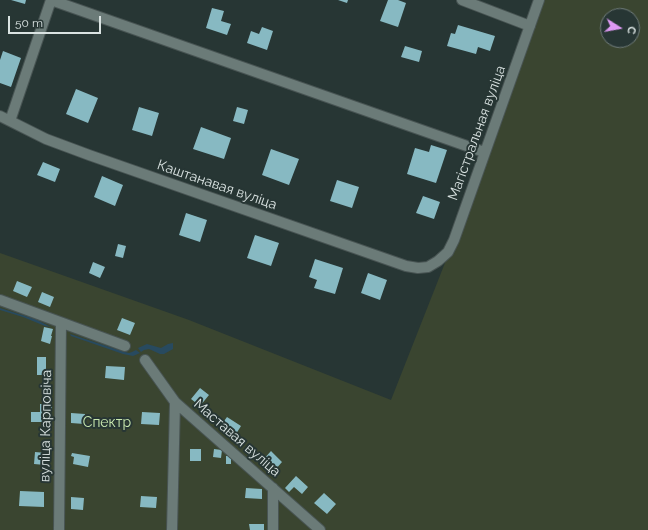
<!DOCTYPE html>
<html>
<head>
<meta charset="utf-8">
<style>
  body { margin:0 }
  #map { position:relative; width:648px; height:530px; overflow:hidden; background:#273634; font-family:Raleway,sans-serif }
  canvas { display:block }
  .north { position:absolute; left:600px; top:8px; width:40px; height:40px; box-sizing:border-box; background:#273634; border:1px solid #6f7b7a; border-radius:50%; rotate:101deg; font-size:11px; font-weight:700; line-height:16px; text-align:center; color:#dae3e2 }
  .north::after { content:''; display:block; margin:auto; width:14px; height:18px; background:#dd99f3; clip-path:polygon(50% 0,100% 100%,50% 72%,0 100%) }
  .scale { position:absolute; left:8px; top:16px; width:93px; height:18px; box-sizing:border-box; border:2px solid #dae3e2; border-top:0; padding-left:5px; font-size:12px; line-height:14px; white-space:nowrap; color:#dae3e2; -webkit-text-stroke:3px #273634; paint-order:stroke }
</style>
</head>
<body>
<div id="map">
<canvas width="648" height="530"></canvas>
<div class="north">С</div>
<div class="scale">50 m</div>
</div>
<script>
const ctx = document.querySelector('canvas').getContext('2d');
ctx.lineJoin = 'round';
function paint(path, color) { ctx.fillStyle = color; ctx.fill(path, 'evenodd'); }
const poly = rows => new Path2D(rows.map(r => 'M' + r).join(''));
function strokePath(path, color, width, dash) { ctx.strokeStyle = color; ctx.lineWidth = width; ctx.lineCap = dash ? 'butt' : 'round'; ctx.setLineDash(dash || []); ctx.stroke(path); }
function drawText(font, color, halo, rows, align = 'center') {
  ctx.font = font + ' Raleway,sans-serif'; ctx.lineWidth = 4; ctx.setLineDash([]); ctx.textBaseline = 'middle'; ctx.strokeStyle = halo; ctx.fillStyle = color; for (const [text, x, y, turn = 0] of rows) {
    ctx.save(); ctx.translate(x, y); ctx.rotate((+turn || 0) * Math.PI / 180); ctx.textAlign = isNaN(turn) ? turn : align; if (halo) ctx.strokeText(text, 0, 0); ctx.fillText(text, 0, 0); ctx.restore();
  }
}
paint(poly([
  [539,0,648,0,648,530,0,530,0,253,189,320,391,400,454,240],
  [608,16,632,16,632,40,608,40]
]), '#3a4530');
paint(poly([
  [0,308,35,319,51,327,45,326,23,317,0,310],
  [70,334,125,352,129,353,132,352,136,350,140,353,133,356,123,354,71,336],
  [173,343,173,349,164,354,160,354,149,349,144,350,141,352,138,348,147,344,161,348,168,344]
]), '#284a5f');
paint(poly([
  [11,0,26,0,25,4],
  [338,0,348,0,347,3],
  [388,0,398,0,406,3,398,27,380,21],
  [212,8,224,11,221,21,231,24,227,35,206,28],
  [458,25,495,36,490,51,478,47,476,54,447,46,451,33,455,34],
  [262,27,273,31,267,50,247,43,251,31,259,34],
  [405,46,422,51,419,62,401,57],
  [3,51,21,58,11,87,0,83,0,60],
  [76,89,98,98,88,123,66,114],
  [139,107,159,113,152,136,132,130],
  [237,107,248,110,244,124,233,121],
  [201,127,231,138,224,159,193,149],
  [431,145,447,150,436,183,407,174,415,148,429,152],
  [271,149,299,159,289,185,262,175],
  [43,162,60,169,55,182,37,175],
  [102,176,123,185,115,206,94,197],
  [337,180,359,187,352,208,330,201],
  [423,196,440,202,434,219,416,213],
  [186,213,207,220,200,242,179,235],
  [255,235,279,243,271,266,247,258],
  [118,244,126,246,123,258,115,256],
  [315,259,343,268,335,294,314,288,317,280,309,277],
  [93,262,105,267,100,278,89,273],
  [368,273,387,280,380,300,361,293],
  [17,281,32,287,27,297,13,291],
  [42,292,54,297,50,307,38,302],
  [122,318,135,323,130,335,117,330],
  [44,327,53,329,51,336,52,336,50,344,41,341],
  [37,357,46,357,46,375,37,375],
  [106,366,125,367,124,380,105,378],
  [200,388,209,395,200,406,191,399],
  [40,404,52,404,52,412,45,412,45,422,31,422,31,412,40,412],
  [142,412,160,413,159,425,141,424],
  [71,413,85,414,84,424,71,423],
  [227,417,241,426,236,434,228,428,225,432,219,428],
  [190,449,201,449,201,461,190,461],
  [214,449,222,450,221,458,213,457],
  [271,451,282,462,275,470,263,460],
  [35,452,46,453,45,465,34,464],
  [72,453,90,456,88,467,73,464,74,457,71,456],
  [226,456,231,456,231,464,226,464],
  [296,476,308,487,302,494,294,487,289,492,285,488],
  [246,488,262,489,262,499,245,498],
  [20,491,44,492,44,507,19,506],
  [324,493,336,504,327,514,314,503],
  [141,496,157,497,156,508,140,507],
  [71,497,84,498,83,510,71,509],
  [249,524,264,524,264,530,250,530]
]), '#87b9c2');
const minor = poly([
  [51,0,484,152],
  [462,0,530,26],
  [0,116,46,139,89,155,406,266,418,268,428,267,438,261,448,252,454,240,539,0],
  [10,121,51,0],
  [0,300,125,346],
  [145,360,175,402,320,530],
  [273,488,273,530],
  [59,530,61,323],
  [172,530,175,402]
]);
strokePath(minor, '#485453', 12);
strokePath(minor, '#6b7b78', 10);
drawText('14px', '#dae3e2', '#273634', [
  ["Магістральная вуліца",477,133,-70],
  ["Каштанавая вуліца",217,185,19],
  ["вуліца Карповіча",46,426,-89],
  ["Маставая вуліца",237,438,41]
]);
drawText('14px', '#cae9af', '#273634', [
  ["Спектр",107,423]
]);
</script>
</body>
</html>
